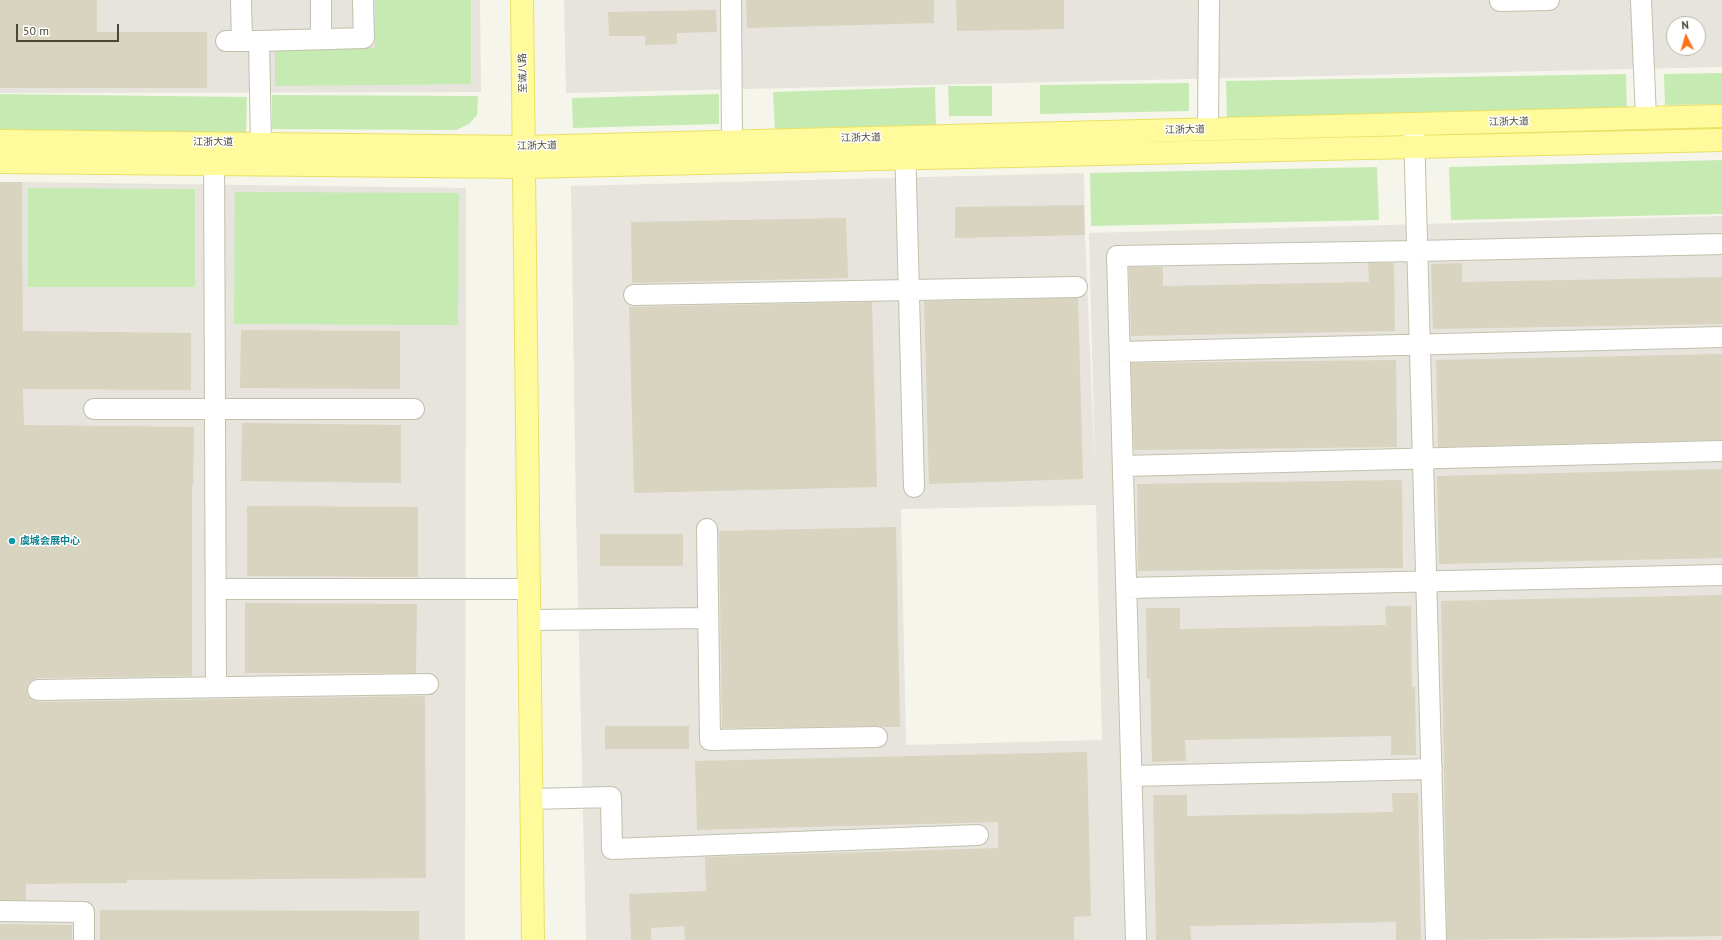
<!DOCTYPE html>
<html>
<head>
<meta charset="utf-8">
<style>
  body { margin:0 }
  #map { position:relative; width:1722px; height:940px; overflow:hidden; background:#f6f5eb; font-family:"PT Sans",sans-serif }
  canvas { display:block }
  .north { position:absolute; left:1666px; top:16px; width:40px; height:40px; box-sizing:border-box; background:#fff; border:1px solid #b7b6af; border-radius:50%; rotate:355deg; font-size:11px; font-weight:700; line-height:16px; text-align:center; color:#4b4838 }
  .north::after { content:''; display:block; margin:auto; width:14px; height:18px; background:#ff7219; clip-path:polygon(50% 0,100% 100%,50% 72%,0 100%) }
  .scale { position:absolute; left:16px; top:24px; width:103px; height:18px; box-sizing:border-box; border:2px solid #4b4838; border-top:0; padding-left:5px; font-size:12px; line-height:14px; white-space:nowrap; color:#4b4838; -webkit-text-stroke:3px #fff; paint-order:stroke }
</style>
</head>
<body>
<div id="map">
<canvas width="1722" height="940"></canvas>
<div class="north">N</div>
<div class="scale">50 m</div>
</div>
<script>
const ctx = document.querySelector('canvas').getContext('2d');
ctx.lineJoin = 'round';
function paint(path, color) { ctx.fillStyle = color; ctx.fill(path, 'evenodd'); }
const poly = rows => new Path2D(rows.map(r => 'M' + r).join(''));
function strokePath(path, color, width, dash) { ctx.strokeStyle = color; ctx.lineWidth = width; ctx.lineCap = dash ? 'butt' : 'round'; ctx.setLineDash(dash || []); ctx.stroke(path); }
function drawText(font, color, halo, rows, align = 'center') {
  ctx.font = font + ' "PT Sans","Noto Sans SC",sans-serif'; ctx.lineWidth = 3; ctx.setLineDash([]); ctx.textBaseline = 'middle'; ctx.strokeStyle = halo; ctx.fillStyle = color; for (const [text, x, y, turn = 0] of rows) {
    ctx.save(); ctx.translate(x, y); ctx.rotate((+turn || 0) * Math.PI / 180); ctx.textAlign = isNaN(turn) ? turn : align; if (halo) ctx.strokeText(text, 0, 0); ctx.fillText(text, 0, 0); ctx.restore();
  }
}
paint(poly([
  [0,0,480,0,481,92,0,93],
  [564,0,1722,0,1722,67,566,93],
  [1674,24,1698,24,1698,48,1674,48],
  [1084,173,1085,235,1095,470,1089,233,1722,216,1722,940,586,940,576,515,571,186],
  [1096,505,1102,740,906,745,901,509],
  [22,182,466,188,465,940,0,940,0,900,26,900]
]), '#e6e4dc');
paint(poly([
  [375,0,471,0,471,84,275,86,275,49,375,48],
  [1722,73,1722,104,1665,105,1664,74],
  [1626,74,1627,114,1227,121,1226,81],
  [1189,83,1189,111,1040,114,1040,85],
  [948,86,992,86,992,116,949,116],
  [935,87,936,126,775,131,773,92],
  [0,94,247,97,246,137,0,134],
  [719,94,719,124,573,128,572,98],
  [272,95,478,96,477,115,469,124,456,130,272,129],
  [1722,160,1722,214,1451,220,1449,167],
  [1377,167,1379,220,1091,226,1090,173],
  [28,188,195,189,195,287,28,287],
  [235,192,459,193,458,325,234,324]
]), '#c5ebb3');
paint(poly([
  [0,0,97,0,97,32,207,32,207,88,0,88],
  [746,0,934,0,934,23,747,28],
  [956,0,1064,0,1064,29,957,31],
  [716,10,717,32,677,33,677,44,645,45,645,36,609,36,608,12],
  [0,182,22,182,23,331,191,333,191,390,23,389,24,425,194,427,193,485,192,485,192,676,38,678,32,680,28,685,27,691,28,696,33,700,38,702,425,696,426,878,127,880,127,883,26,884,26,900,0,900],
  [1084,205,1085,235,955,238,955,207],
  [846,218,848,278,632,283,631,222],
  [1368,263,1394,263,1395,331,1131,336,1129,267,1163,267,1163,286,1369,282],
  [1462,263,1462,282,1722,277,1722,324,1433,329,1431,264],
  [1078,298,1083,479,929,484,924,301],
  [872,302,877,487,634,493,629,307],
  [241,330,400,331,400,389,240,388],
  [1722,354,1722,440,1438,447,1436,360],
  [1396,360,1397,447,1134,450,1131,363],
  [242,423,401,425,401,483,241,481],
  [1722,469,1722,558,1439,564,1437,476],
  [1402,480,1403,568,1138,571,1137,484],
  [247,506,418,507,418,577,247,576],
  [896,527,900,727,883,727,877,726,722,728,719,531],
  [600,534,683,534,683,566,600,566],
  [1722,595,1722,936,1447,940,1441,601],
  [245,603,417,604,416,673,245,673],
  [1385,606,1411,606,1412,687,1415,687,1416,755,1391,755,1391,736,1185,740,1186,761,1152,762,1150,679,1147,679,1146,608,1180,608,1180,629,1386,625],
  [605,726,689,726,689,749,605,749],
  [1087,752,1091,916,1074,917,1074,940,685,940,684,926,651,928,651,940,631,940,629,894,706,891,705,857,998,848,998,822,697,830,695,761],
  [1392,793,1418,793,1421,940,1396,940,1396,922,1190,926,1191,940,1156,940,1153,795,1187,795,1187,816,1393,812],
  [100,910,419,911,419,940,100,940],
  [0,924,72,925,72,940,0,940]
]), '#d8d4c0');
const minor = poly([
  [241,0,242,41],
  [321,0,321,39],
  [731,0,732,141],
  [1641,0,1646,118],
  [1500,1,1549,0],
  [226,41,259,41,261,143],
  [259,41,364,38,363,0],
  [1208,130,1209,0],
  [1414,130,1436,940],
  [905,143,914,487],
  [214,148,216,687],
  [634,295,1077,287],
  [1120,352,1722,337],
  [94,409,414,409],
  [1123,466,1722,451],
  [707,529,710,740,877,737],
  [1126,588,1722,575],
  [216,589,529,589],
  [530,620,708,618],
  [38,690,428,684],
  [1131,776,1432,769],
  [531,799,611,797,612,849,978,835],
  [0,911,84,912,84,940],
  [1136,940,1117,256,1418,251,1722,244]
]);
const major = poly([
  [522,0,533,940],
  [0,141,524,147,1722,116],
  [0,162,524,167,1722,140]
]);
strokePath(minor, '#c2c0ad', 22);
strokePath(major, '#e9e066', 24);
strokePath(minor, '#fff', 20);
strokePath(major, '#fffa9b', 22);
for (const [x, y, r, color] of [
  [12,541,4,"#0f9aa8"]
]) { const dot = new Path2D(); dot.arc(x, y, r, 0, 2 * Math.PI); ctx.fillStyle = color; ctx.fill(dot); strokePath(dot, '#fff', 1.5); }
drawText('10px', '#4b4838', '#fff', [
  ["至诚八路",523,73,-91],
  ["江浙大道",1509,122,-1],
  ["江浙大道",1185,130,-1],
  ["江浙大道",861,138,-1],
  ["江浙大道",213,142],
  ["江浙大道",537,146,-1]
]);
drawText('bold 10px', '#0d838f', '#fff', [
  ["虞城会展中心",20,541]
], 'left');
</script>
</body>
</html>
